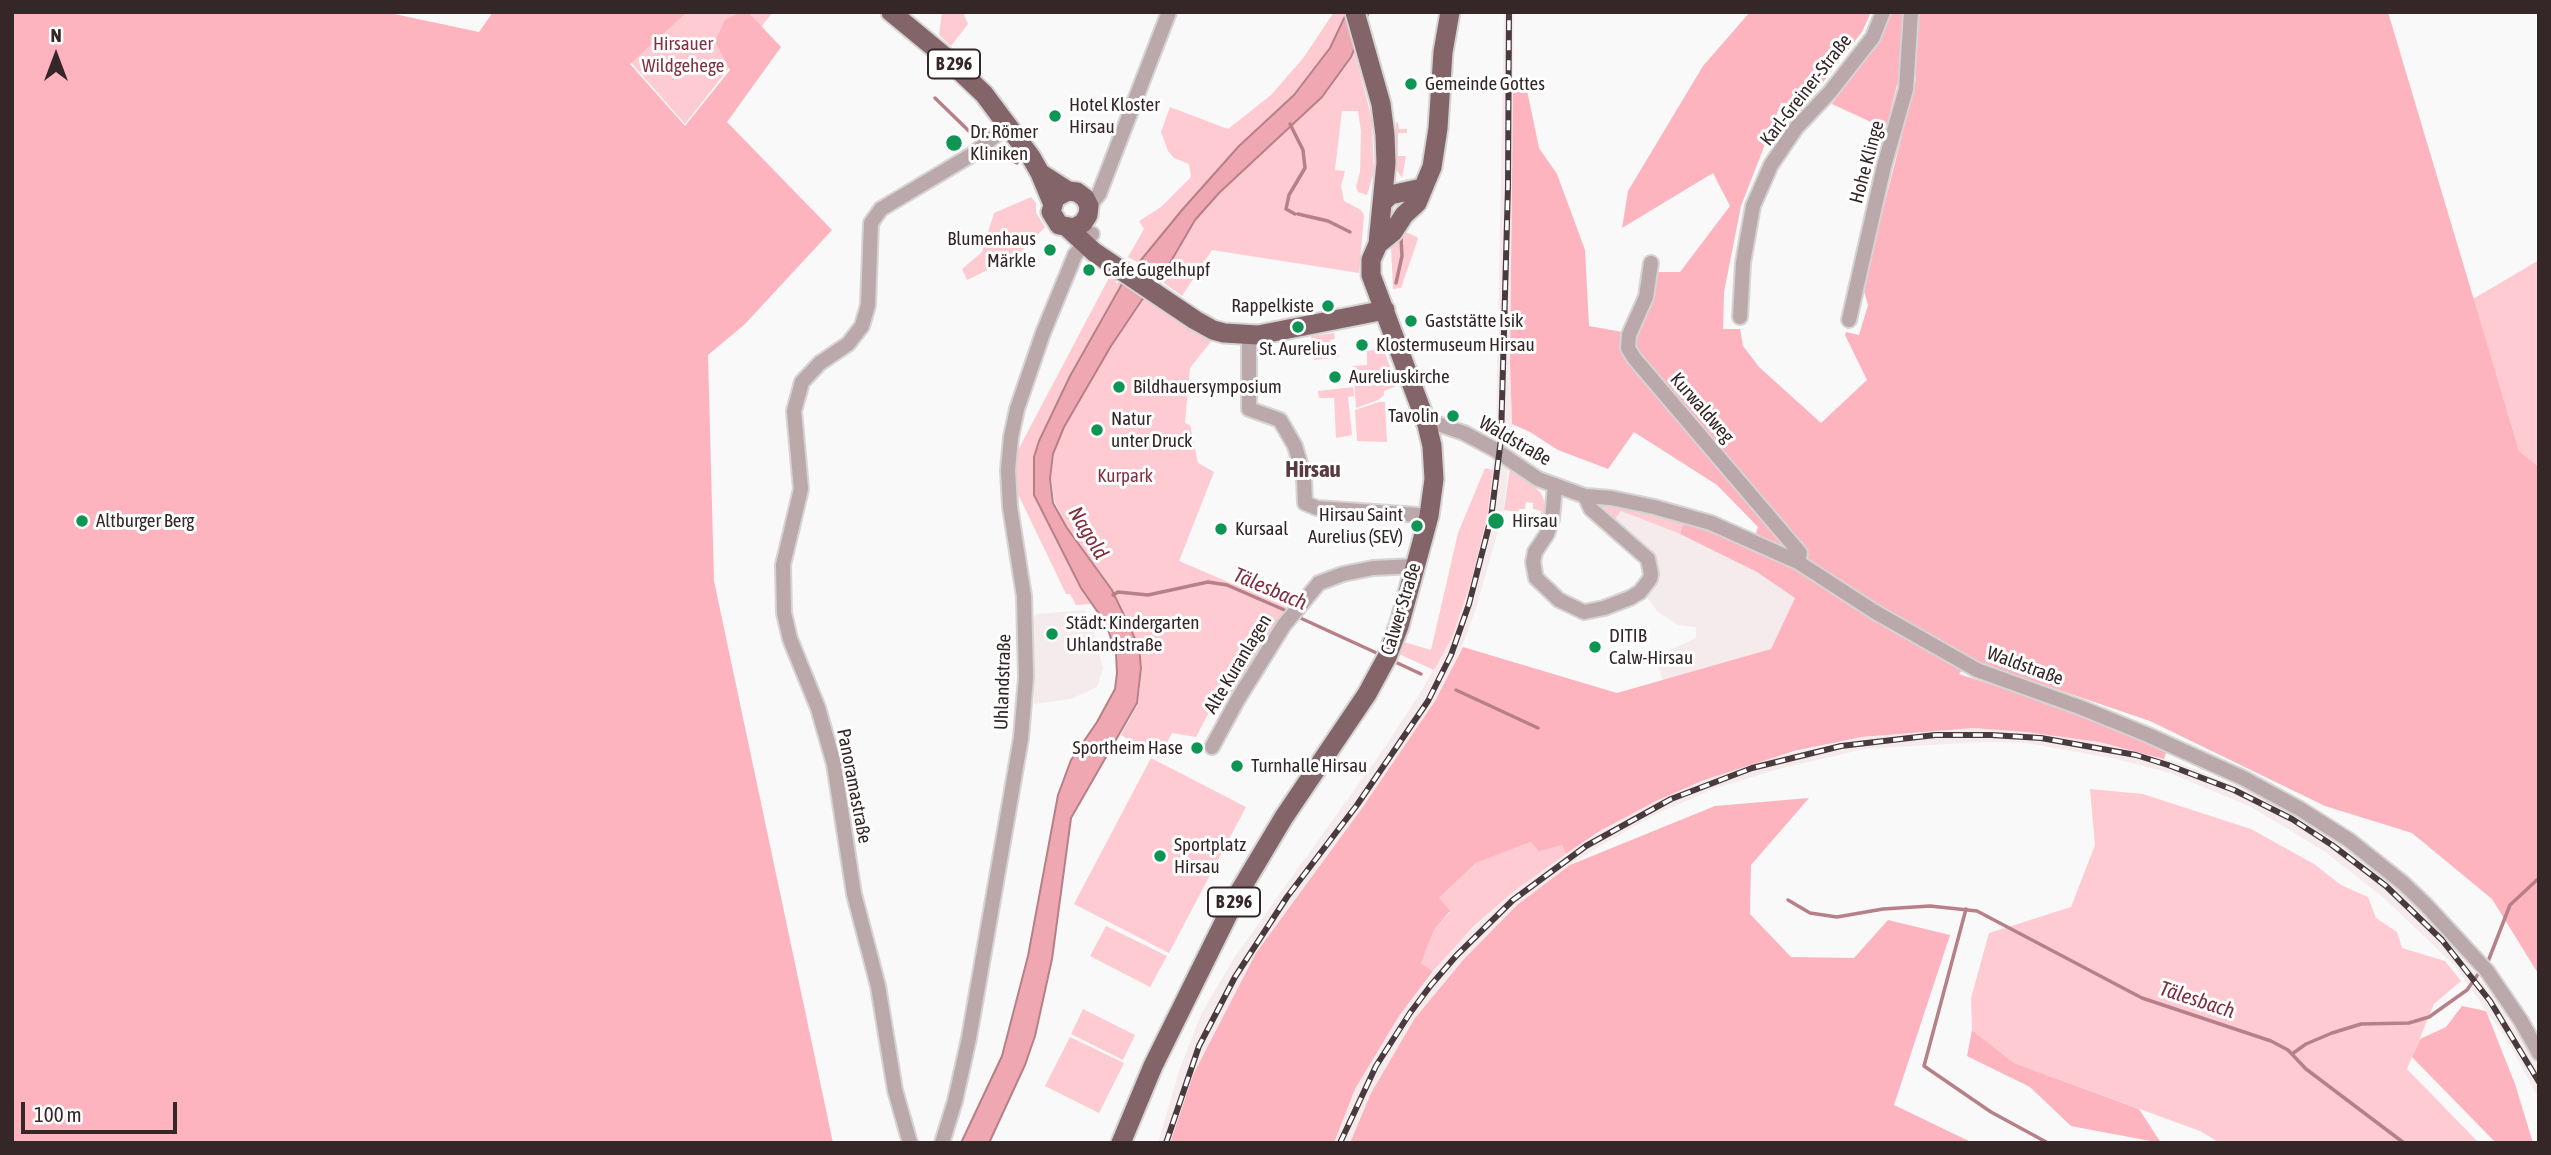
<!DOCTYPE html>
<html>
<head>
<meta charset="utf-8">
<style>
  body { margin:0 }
  #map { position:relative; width:2551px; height:1155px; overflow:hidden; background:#f9f9f9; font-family:"Asap Condensed",sans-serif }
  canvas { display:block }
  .frame { position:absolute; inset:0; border:14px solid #352628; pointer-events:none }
  .north { position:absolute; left:21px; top:21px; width:70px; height:70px; -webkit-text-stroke:5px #fff; paint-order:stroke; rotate:0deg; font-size:19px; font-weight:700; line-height:28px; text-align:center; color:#352628 }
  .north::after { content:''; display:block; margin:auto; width:24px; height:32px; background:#352628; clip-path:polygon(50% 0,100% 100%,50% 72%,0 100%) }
  .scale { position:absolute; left:21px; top:1102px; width:156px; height:32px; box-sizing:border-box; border:4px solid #352628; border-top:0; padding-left:9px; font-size:21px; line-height:24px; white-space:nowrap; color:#352628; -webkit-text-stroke:5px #fff; paint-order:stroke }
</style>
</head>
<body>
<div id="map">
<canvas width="2551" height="1155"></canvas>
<div class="frame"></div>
<div class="north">N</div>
<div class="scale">100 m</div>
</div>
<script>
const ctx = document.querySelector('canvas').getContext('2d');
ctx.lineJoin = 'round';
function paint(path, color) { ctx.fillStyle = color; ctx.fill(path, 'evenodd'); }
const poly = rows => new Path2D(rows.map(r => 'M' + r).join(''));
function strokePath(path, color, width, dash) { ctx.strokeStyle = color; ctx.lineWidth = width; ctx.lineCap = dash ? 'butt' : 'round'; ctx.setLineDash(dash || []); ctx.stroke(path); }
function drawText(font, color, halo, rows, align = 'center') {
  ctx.font = font + ' "Asap Condensed",sans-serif'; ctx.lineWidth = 6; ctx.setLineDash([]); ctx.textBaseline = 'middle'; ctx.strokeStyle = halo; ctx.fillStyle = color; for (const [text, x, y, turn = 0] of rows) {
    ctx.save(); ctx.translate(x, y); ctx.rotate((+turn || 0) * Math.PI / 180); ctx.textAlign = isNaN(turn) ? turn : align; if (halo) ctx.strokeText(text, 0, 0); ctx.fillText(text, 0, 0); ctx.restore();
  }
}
paint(poly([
  [1504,12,1514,12,1510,362,1512,424,1504,510,1477,605,1462,647,1435,701,1360,811,1193,1075,1170,1143,1158,1143,1179,1071,1201,1014,1234,958,1385,747,1420,693,1452,638,1471,582,1487,518,1496,433],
  [1621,511,1680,534,1757,572,1795,598,1771,649,1663,681,1655,657,1696,638,1696,627,1678,625,1657,611,1646,596,1655,578,1612,524],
  [1085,610,1093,628,1103,668,1097,687,1071,699,1034,704,1031,621,1036,614],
  [1973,728,2026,732,2099,742,2179,763,2256,794,2336,841,2409,899,2462,956,2496,1000,2539,1067,2539,1099,2509,1043,2455,966,2384,898,2324,851,2251,807,2170,773,2116,759,2026,743,1982,742,1864,749,1779,769,1716,788,1658,813,1605,843,1570,865,1517,905,1464,959,1415,1018,1371,1093,1350,1143,1334,1143,1355,1089,1399,1016,1451,949,1513,892,1598,832,1656,801,1704,780,1775,757,1865,737]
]), '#f6ebec');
paint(poly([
  [576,12,773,12,685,124,629,60],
  [942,12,963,12,968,24,951,46,939,35],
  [1334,12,1344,12,1345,16,1330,48,1294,95,1239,146,1182,210,1139,263,1128,257,1144,229,1139,221,1161,207,1191,177,1189,164,1174,158,1168,151,1161,132,1170,107,1228,129,1271,95,1304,57],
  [1354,49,1372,120,1374,172,1367,195,1358,192,1356,187,1360,172,1361,131,1358,111,1342,111,1335,170,1345,171,1341,186,1344,201,1361,210,1364,215,1359,273,1212,250,1182,296,1160,280,1195,220,1219,193,1322,96],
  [1396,122,1398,123,1399,129,1407,129,1407,133,1398,133,1398,156,1406,156,1402,178,1396,169],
  [1031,197,1036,203,1036,213,1045,227,1017,256,967,280,962,269,982,252,994,213],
  [1399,229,1417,237,1418,239,1401,288,1393,289,1391,247],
  [2539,260,2539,467,2519,451,2473,299],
  [1111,274,1116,277,1116,283,1122,282,1069,376,1038,441,1034,458,1033,495,1079,586,1091,604,1076,605,1070,594,1066,594,1017,492,1017,452],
  [1145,298,1213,339,1190,368,1185,423,1190,425,1198,463,1214,472,1179,561,1287,607,1233,696,1219,693,1196,737,1172,733,1159,758,1121,735,1138,704,1142,668,1140,647,1113,590,1068,528,1055,503,1051,479,1054,455,1064,427,1111,347],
  [1334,333,1335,339,1330,340,1331,348,1337,347,1339,357,1314,360,1311,336],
  [1381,342,1397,386,1384,391,1384,395,1378,400,1356,408,1353,366,1367,365,1367,351,1374,350,1375,346],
  [1353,387,1354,396,1348,397,1352,435,1336,438,1334,398,1319,398,1318,391],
  [1379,402,1385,402,1387,442,1357,441,1355,410],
  [1485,468,1493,470,1487,518,1471,582,1452,638,1434,670,1399,654,1404,642,1431,650,1458,533],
  [1510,468,1528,480,1541,493,1545,503,1546,516,1543,525,1540,524,1541,511,1533,509,1533,503,1526,502,1525,509,1519,509,1518,512,1504,510],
  [1602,504,1615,504,1684,521,1680,534,1621,511,1612,524,1598,508],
  [1151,758,1246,807,1169,953,1074,904],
  [2090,789,2143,794,2251,829,2314,864,2341,885,2368,897,2376,918,2397,932,2402,948,2445,961,2461,981,2434,1004,2407,1069,2479,1143,2220,1143,2200,1131,2014,1063,1972,1030,1971,998,1989,933,2071,907,2095,845],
  [1531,842,1562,845,1566,854,1513,892,1473,927,1433,971,1421,963,1434,930,1450,912,1438,899,1476,863],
  [1106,926,1167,956,1150,987,1090,956],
  [1083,1009,1135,1035,1123,1060,1071,1034],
  [1070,1037,1124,1063,1099,1113,1045,1086]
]), '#ffcbd2');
paint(poly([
  [12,12,385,12,479,32,493,12,687,12,630,64,685,126,730,70,715,41,725,20,741,12,748,12,781,47,727,122,832,230,745,324,708,355,714,581,833,1143,12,1143],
  [1750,12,1871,12,1862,32,1813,95,1802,105,1781,103,1741,206,1724,292,1723,329,1740,329,1743,346,1759,367,1821,423,1867,380,1845,335,1846,332,1859,335,1868,305,1863,288,1916,80,1916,21,1919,12,2388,12,2519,451,2539,467,2539,975,2492,899,2412,833,2325,806,2150,721,1971,660,1959,674,2055,705,2109,725,2167,750,2164,759,2099,742,2026,732,1973,728,1862,737,1794,751,1704,780,1656,801,1598,832,1566,854,1562,845,1539,851,1531,842,1476,863,1439,898,1450,911,1434,930,1421,963,1433,971,1399,1016,1355,1089,1334,1143,1170,1143,1193,1075,1256,953,1360,811,1435,701,1463,647,1617,693,1771,649,1795,598,1757,572,1680,534,1684,521,1751,548,1758,527,1717,485,1634,432,1608,469,1558,450,1530,432,1512,424,1510,362,1513,90,1527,90,1539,148,1557,174,1585,250,1589,326,1628,333,1644,294,1645,272,1680,272,1730,206,1713,173,1622,228,1628,191,1703,66],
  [1890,12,1903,12,1898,81,1886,129,1832,104,1875,43],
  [1809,798,1751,865,1750,914,1791,957,1854,958,1888,920,1950,935,1894,1105,1973,1143,1350,1143,1371,1093,1415,1018,1464,959,1517,905,1570,865,1715,806],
  [2462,1006,2486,1011,2515,1084,2533,1143,2496,1143,2412,1057,2420,1039,2446,1027],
  [1972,1030,2014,1063,2139,1109,2161,1143,2071,1126,2030,1087,1967,1056]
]), '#fdb4be');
const water = poly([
  [1347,12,1369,12,1351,57,1322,97,1219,193,1195,220,1160,280,1142,300,1111,346,1064,427,1053,454,1050,479,1053,503,1067,528,1112,590,1139,647,1141,668,1137,703,1071,818,1052,959,1035,1036,1025,1065,989,1143,961,1143,1002,1056,1028,956,1058,795,1071,760,1097,722,1115,689,1117,673,1116,653,1106,624,1081,588,1034,495,1034,457,1039,441,1070,376,1123,282,1182,210,1239,146,1294,95,1330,48,1347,12]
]);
paint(water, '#efa7b1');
strokePath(water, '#b78088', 2);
strokePath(poly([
  [935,98,974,136],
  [1290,124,1303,150,1305,168,1289,195,1286,209,1295,214],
  [987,148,1017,163],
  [1298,214,1328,221,1350,232],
  [1396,283,1402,256,1401,238,1399,236],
  [1113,595,1118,592,1148,595,1208,582,1227,585,1289,612],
  [1296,616,1381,655],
  [1391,660,1421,674],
  [1456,690,1538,728],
  [1788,900,1810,913,1837,917,1883,909,1930,906,1977,911,2142,998,2271,1041,2288,1050,2306,1069,2404,1143],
  [1966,909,1924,1066,1991,1112,2048,1143],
  [2487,964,2510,905,2539,878],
  [2292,1054,2306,1044,2332,1033,2361,1024,2409,1023,2429,1017,2467,990,2481,970]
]), '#b78088', 3.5);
const minor = poly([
  [1089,206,1099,194,1169,12],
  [1651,263,1646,297,1629,335,1628,348,1634,358,1800,553,1798,562],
  [1740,317,1743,263,1753,206,1771,165,1796,128,1830,92,1873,37,1883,12],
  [1849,320,1884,166,1906,89,1911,12],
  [1249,336,1249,409,1280,420,1295,446,1304,477,1305,503,1317,508,1418,515],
  [1427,425,1438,424,1464,433,1494,449,1538,479,1585,496,1611,498,1654,507,1711,523,1798,562,1875,612,1977,670,2082,708,2148,735,2243,778,2300,809,2349,840,2403,883,2426,905,2487,971,2521,1021,2539,1053],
  [1555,485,1552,519,1547,534,1535,552,1533,562,1536,578,1559,600,1584,612,1604,608,1630,598,1640,592,1650,579,1651,574,1648,559,1591,509,1585,496],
  [1212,747,1238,699,1284,625,1319,583,1343,574,1373,568,1415,566],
  [910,1143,895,1090,878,986,854,894,834,764,818,708,790,639,784,613,783,565,801,489,794,411,802,382,820,363,848,344,862,326,868,305,871,223,881,209,973,154,1008,125],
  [942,1143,955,1101,969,1038,1021,738,1026,677,1024,596,1010,507,1008,470,1011,437,1017,409,1043,333,1075,255,1092,234]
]);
const major = poly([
  [891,12,943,55,984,94,1031,157,1040,173,1052,202],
  [1040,173,1068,191,1077,192,1085,198,1089,206,1088,215,1083,223,1074,228,1059,225,1051,212,1055,198,1068,191],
  [1382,203,1390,195,1422,188],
  [1069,229,1094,252,1195,320,1213,330,1224,333,1258,335,1385,310],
  [1378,244,1393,232,1404,215,1417,203,1432,167,1438,128,1443,52,1450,12],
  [1121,1143,1153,1066,1238,894,1284,817,1367,694,1387,657,1399,626,1429,516,1434,479,1432,446,1427,425,1371,275,1371,260,1378,244,1386,163,1385,135,1381,104,1355,12]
]);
strokePath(minor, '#d6d3d3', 18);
strokePath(major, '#d6d3d3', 23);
strokePath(minor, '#baa8aa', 14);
strokePath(major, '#836569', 19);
const rail = poly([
  [1166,1143,1199,1046,1235,977,1287,897,1357,805,1428,701,1451,655,1469,604,1491,518,1501,439,1508,186,1509,12],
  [1340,1143,1376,1066,1410,1013,1431,985,1456,956,1513,900,1586,846,1671,799,1752,768,1841,746,1935,735,1991,735,2041,738,2136,755,2168,765,2234,790,2292,819,2332,845,2386,886,2442,940,2490,1001,2539,1082]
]);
strokePath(rail, '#493b3d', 6);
strokePath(rail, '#fff', 3.5, [10]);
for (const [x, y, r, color] of [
  [1411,84,7,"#0d9554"],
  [1055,116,7,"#0d9554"],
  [954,143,9,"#0d9554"],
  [1050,250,7,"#0d9554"],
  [1089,270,7,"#0d9554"],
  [1328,306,7,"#0d9554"],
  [1411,321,7,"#0d9554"],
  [1298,327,7,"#0d9554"],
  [1362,345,7,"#0d9554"],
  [1335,377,7,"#0d9554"],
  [1119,387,7,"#0d9554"],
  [1453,416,7,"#0d9554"],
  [1097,430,7,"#0d9554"],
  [82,521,7,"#0d9554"],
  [1496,521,9,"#0d9554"],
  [1417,526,7,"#0d9554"],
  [1221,529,7,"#0d9554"],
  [1052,634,7,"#0d9554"],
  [1595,647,7,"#0d9554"],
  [1197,748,7,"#0d9554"],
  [1237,766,7,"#0d9554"],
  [1160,856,7,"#0d9554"]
]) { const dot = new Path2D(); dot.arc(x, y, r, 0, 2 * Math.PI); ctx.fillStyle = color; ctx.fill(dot); strokePath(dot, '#fff', 2.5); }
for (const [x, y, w] of [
  [954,64,52],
  [1234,902,52]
]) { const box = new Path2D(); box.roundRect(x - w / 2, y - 14.5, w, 29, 5); ctx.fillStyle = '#fff'; ctx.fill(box); strokePath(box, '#352628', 2); }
drawText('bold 18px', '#352628', null, [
  ["B 296",954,64],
  ["B 296",1234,902]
]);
drawText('19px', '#833042', '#fff', [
  ["Hirsauer",683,44],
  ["Wildgehege",683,66],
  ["Kurpark",1125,476]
]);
drawText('19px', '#352628', '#fff', [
  ["Gemeinde Gottes",1425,84],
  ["Hotel Kloster",1069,105],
  ["Hirsau",1069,127],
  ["Dr. Römer",970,132],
  ["Kliniken",970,154],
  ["Blumenhaus",1036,239,"right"],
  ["Märkle",1036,261,"right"],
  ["Cafe Gugelhupf",1103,270],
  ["Rappelkiste",1314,306,"right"],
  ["Gaststätte Isik",1425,321],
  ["Klostermuseum Hirsau",1376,345],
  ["St. Aurelius",1298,349,"center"],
  ["Aureliuskirche",1349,377],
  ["Bildhauersymposium",1133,387],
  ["Tavolin",1439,416,"right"],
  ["Natur",1111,419],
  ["unter Druck",1111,441],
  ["Hirsau Saint",1403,515,"right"],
  ["Aurelius (SEV)",1403,537,"right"],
  ["Altburger Berg",96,521],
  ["Hirsau",1512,521],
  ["Kursaal",1235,529],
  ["Städt: Kindergarten",1066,623],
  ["Uhlandstraße",1066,645],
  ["DITIB",1609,636],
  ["Calw-Hirsau",1609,658],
  ["Sportheim Hase",1183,748,"right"],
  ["Turnhalle Hirsau",1251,766],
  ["Sportplatz",1174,845],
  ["Hirsau",1174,867]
], 'left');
drawText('19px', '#352628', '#fff', [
  ["Karl-Greiner-Straße",1806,90,-52],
  ["Hohe Klinge",1867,162,-75],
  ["Kurwaldweg",1702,408,49],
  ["Waldstraße",1515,441,30],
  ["Calwer Straße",1401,609,-73],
  ["Alte Kuranlagen",1238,664,-59],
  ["Waldstraße",2025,666,20],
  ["Uhlandstraße",1003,682,-88],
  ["Panoramastraße",854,786,79]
]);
drawText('italic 21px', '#812e40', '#fff', [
  ["Nagold",1088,533,59],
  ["Tälesbach",1270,589,23],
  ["Tälesbach",2197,1000,18]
]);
drawText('bold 23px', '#5a3a3f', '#fff', [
  ["Hirsau",1313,470]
]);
</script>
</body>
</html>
